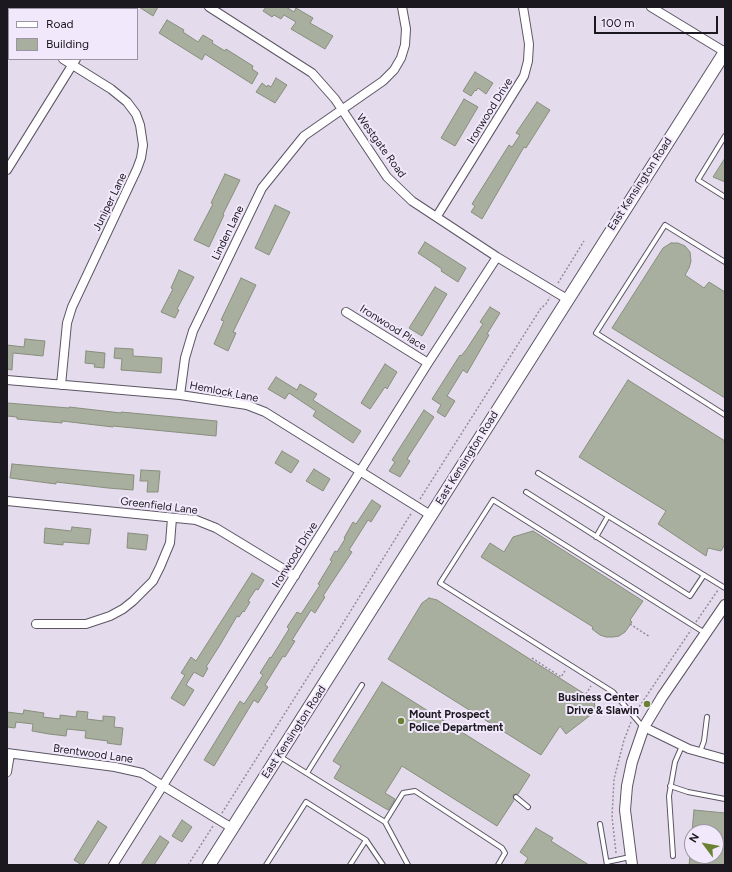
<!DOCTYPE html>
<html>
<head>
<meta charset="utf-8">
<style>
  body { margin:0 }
  #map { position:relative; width:732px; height:872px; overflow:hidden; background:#e4dced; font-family:Figtree,sans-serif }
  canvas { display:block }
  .frame { position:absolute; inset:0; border:8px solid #1b181f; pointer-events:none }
  .legend { position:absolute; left:8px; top:8px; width:130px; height:52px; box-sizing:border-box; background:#f1e9fb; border:1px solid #9b95a3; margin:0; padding:5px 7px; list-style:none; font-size:12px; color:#1b181f }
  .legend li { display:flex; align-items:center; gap:8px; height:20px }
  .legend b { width:20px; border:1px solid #9b95a3 }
  .north { position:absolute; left:684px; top:824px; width:40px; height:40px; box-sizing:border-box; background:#f1e9fb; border:1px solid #9b95a3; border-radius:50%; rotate:302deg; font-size:11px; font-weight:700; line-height:16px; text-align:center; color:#1b181f }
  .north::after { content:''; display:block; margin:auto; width:14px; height:18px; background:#6a8133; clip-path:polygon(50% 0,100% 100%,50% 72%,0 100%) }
  .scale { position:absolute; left:594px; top:16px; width:124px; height:18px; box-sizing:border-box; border:2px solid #1b181f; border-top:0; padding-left:5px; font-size:12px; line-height:14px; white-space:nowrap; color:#1b181f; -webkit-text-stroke:3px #f1e9fb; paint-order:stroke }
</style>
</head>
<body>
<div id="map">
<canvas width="732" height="872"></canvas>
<div class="frame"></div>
<ul class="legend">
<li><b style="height:5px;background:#fff"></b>Road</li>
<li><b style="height:11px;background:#a9af9e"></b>Building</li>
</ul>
<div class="north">N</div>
<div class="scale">100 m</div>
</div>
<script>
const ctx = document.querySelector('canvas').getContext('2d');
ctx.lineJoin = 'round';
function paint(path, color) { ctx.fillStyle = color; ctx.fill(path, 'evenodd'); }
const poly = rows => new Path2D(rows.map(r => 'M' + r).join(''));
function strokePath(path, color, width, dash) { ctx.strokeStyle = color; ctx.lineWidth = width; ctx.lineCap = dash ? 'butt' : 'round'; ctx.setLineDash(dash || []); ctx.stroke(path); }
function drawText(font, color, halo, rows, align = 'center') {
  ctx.font = font + ' Figtree,sans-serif'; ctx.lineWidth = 4; ctx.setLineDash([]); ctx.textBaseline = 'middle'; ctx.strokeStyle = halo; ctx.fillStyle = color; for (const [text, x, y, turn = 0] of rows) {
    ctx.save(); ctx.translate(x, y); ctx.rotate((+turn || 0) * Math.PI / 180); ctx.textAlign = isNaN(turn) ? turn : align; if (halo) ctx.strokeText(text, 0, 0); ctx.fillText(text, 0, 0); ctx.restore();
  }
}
const building = poly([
  [139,7,158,7,153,16,139,7],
  [266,7,286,7,294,12,296,8,313,18,310,23,333,36,325,49,291,29,296,22,284,15,281,19,274,15,272,17,263,11,266,7],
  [167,20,184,30,183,32,198,42,203,35,213,41,212,43,225,51,226,49,253,66,252,69,258,73,252,84,205,54,202,60,159,33,167,20],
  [475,72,493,83,486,94,478,88,476,91,475,90,471,96,463,91,475,72],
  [276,78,287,85,275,103,256,92,262,83,267,87,268,85,271,87,276,78],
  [464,99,478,107,455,146,441,138,464,99],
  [537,102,550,110,526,148,524,147,482,219,471,212,475,206,472,204,509,145,512,147,520,135,516,133,537,102],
  [725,158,725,182,713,177,725,158],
  [225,174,240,180,223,214,224,215,209,247,194,240,213,204,211,203,225,174],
  [275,205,290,212,269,255,255,248,275,205],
  [425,242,466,268,458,282,441,271,442,269,418,253,425,242],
  [671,243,678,243,685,246,690,252,691,261,689,268,685,275,704,288,709,282,725,292,725,398,612,328,663,248,671,243],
  [179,270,194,277,177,309,179,310,175,318,161,312,173,289,171,288,179,270],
  [241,278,256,285,233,332,236,333,228,351,214,344,224,321,221,320,241,278],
  [435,287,447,294,422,336,409,328,435,287],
  [490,307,500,313,487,334,489,335,467,373,463,370,447,396,455,401,445,417,437,412,441,405,432,399,460,355,461,356,466,350,483,324,480,322,490,307],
  [25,339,45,341,43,356,13,353,12,370,7,369,7,345,24,347,25,339],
  [115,348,133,349,133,356,162,358,161,373,121,370,122,359,114,358,115,348],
  [86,351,105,353,104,368,94,367,95,364,85,363,86,351],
  [385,364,397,372,387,389,385,387,370,409,361,403,385,364],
  [276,377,297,390,300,384,317,394,313,400,361,431,353,443,313,416,316,411,289,393,285,399,268,389,276,377],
  [628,380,725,441,725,544,721,551,708,548,706,556,658,524,666,511,579,457,628,380],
  [7,403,69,408,69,407,121,413,121,412,217,421,216,436,113,426,113,427,62,421,62,423,17,419,17,417,7,416,7,403],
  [424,410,434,417,407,459,410,461,400,477,389,471,395,462,392,460,424,410],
  [282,451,299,461,291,473,275,463,282,451],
  [12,464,134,475,133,490,108,488,56,482,56,484,10,478,12,464],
  [314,469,330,479,323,491,306,481,314,469],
  [141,470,160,471,158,492,147,492,148,481,140,481,141,470],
  [372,500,381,506,371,522,368,520,349,550,352,552,323,596,325,597,315,613,311,610,292,640,295,641,285,657,283,656,265,685,268,687,258,703,254,700,214,766,204,760,240,701,244,704,263,675,260,673,270,657,271,658,289,629,287,627,297,612,301,614,320,585,318,584,332,561,330,560,335,551,337,552,345,539,344,538,353,522,356,524,372,500],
  [72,527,91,529,89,544,63,542,63,545,44,543,45,528,71,531,72,527],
  [533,531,643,601,630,620,632,622,625,632,619,636,613,637,606,637,600,635,592,629,593,627,481,557,490,543,504,552,513,537,533,531],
  [128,533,148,535,146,550,127,548,128,533],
  [252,573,264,580,258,590,256,589,248,601,250,602,244,612,243,611,239,617,237,616,220,645,206,667,208,668,203,677,194,672,186,685,194,690,184,706,171,698,185,675,181,673,191,657,196,661,252,573],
  [429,598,437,600,591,698,594,702,595,707,592,714,566,734,560,726,541,755,388,659,422,603,429,598],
  [382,682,530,775,518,794,513,795,514,800,497,826,402,766,385,793,395,799,388,810,334,778,341,766,333,761,382,682],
  [24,710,44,713,43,717,60,719,60,715,76,717,77,711,88,712,87,719,103,721,103,716,115,717,114,727,123,728,121,745,107,743,108,741,85,738,86,731,67,729,66,736,49,734,32,731,33,724,16,722,15,728,7,727,7,712,23,714,24,710],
  [694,810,725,813,725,865,689,865,690,856,716,856,716,832,692,832,694,810],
  [182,820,192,827,182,842,172,836,182,820],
  [98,821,107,827,83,865,82,865,74,860,98,821],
  [536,828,553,838,551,841,589,865,524,865,528,858,520,852,536,828],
  [160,836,169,842,154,865,141,865,160,836]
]);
paint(building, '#a9af9e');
strokePath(building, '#878e7d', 1);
const service = poly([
  [725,136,698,180,725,197],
  [725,262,665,225,596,333,725,415],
  [538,473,725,588],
  [526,492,690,596,704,575],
  [596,537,608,516],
  [643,727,613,692,440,583,493,500,705,633],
  [700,752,704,741,707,717],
  [279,756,385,822],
  [307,773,362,685],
  [670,786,688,792,725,799],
  [516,797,528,807],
  [600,824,607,865],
  [673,856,669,796,675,762,682,746],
  [607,862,630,857],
  [266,865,306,802,366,840,383,865],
  [350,865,366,840],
  [408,865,385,822,403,793,415,791,502,848,505,853,498,865]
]);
const minor = poly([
  [209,7,312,73,335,99,387,177,412,201,497,257,567,299],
  [651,7,725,52],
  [107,9,109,7],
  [7,26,9,27],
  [7,170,76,59],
  [437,216,524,76,528,61,529,44,523,7],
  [346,312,428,363],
  [7,380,180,395,247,405,265,412,432,516],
  [61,385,67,323,72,307,137,169,141,158,143,145,140,125,136,114,127,102,111,89,63,59],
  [180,395,185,358,193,331,262,188,304,136,383,81,394,70,401,58,405,45,406,29,402,7],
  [7,501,196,520,216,528,295,576],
  [36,624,86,624,110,616,123,609,133,601,153,581,160,567,170,543,172,518],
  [644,727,689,749,725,759],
  [7,753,115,767,142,773,232,828],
  [7,772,10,754],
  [113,865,428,363,497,257]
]);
const tertiary = poly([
  [632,865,625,810,627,786,632,762,644,727,662,697,725,605]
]);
const secondary = poly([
  [209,865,725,52]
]);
strokePath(service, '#5c5564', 6);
strokePath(minor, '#5c5564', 10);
strokePath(tertiary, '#5c5564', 12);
strokePath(secondary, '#5c5564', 14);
strokePath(poly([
  [558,283,584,241],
  [420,499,541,308,546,304,550,297],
  [696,622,718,590],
  [630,624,650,637],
  [532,658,561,677,566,669],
  [586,694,591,686],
  [595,706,616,714],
  [637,710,691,630],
  [603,713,606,706],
  [222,813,328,645,332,641,412,512],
  [616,853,612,817,614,779,624,740,631,722],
  [188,865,213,826]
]), '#938d9a', 1.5, [2, 2]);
strokePath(service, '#fff', 4);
strokePath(minor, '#fff', 8);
strokePath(tertiary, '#fff', 10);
strokePath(secondary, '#fff', 12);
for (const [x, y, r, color] of [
  [647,704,4,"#6a8133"],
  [401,721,4,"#6a8133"]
]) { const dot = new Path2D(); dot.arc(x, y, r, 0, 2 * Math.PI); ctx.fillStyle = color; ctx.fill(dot); strokePath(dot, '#f1e9fb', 1.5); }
drawText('11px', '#1b181f', '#f1e9fb', [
  ["Ironwood Drive",490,111,-58],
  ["Westgate Road",381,146,54],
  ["East Kensington Road",640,184,-57],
  ["Juniper Lane",110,202,-64],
  ["Linden Lane",228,233,-64],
  ["Ironwood Place",393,328,32],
  ["Hemlock Lane",224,392,11],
  ["East Kensington Road",467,458,-58],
  ["Greenfield Lane",159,506,7],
  ["Ironwood Drive",295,555,-58],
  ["East Kensington Road",294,732,-57],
  ["Brentwood Lane",93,754,8]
]);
drawText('bold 11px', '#1b181f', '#f1e9fb', [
  ["Business Center",639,698],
  ["Drive & Slawin",639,711],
  ["Mount Prospect",409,715,"left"],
  ["Police Department",409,728,"left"]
], 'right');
</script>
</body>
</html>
